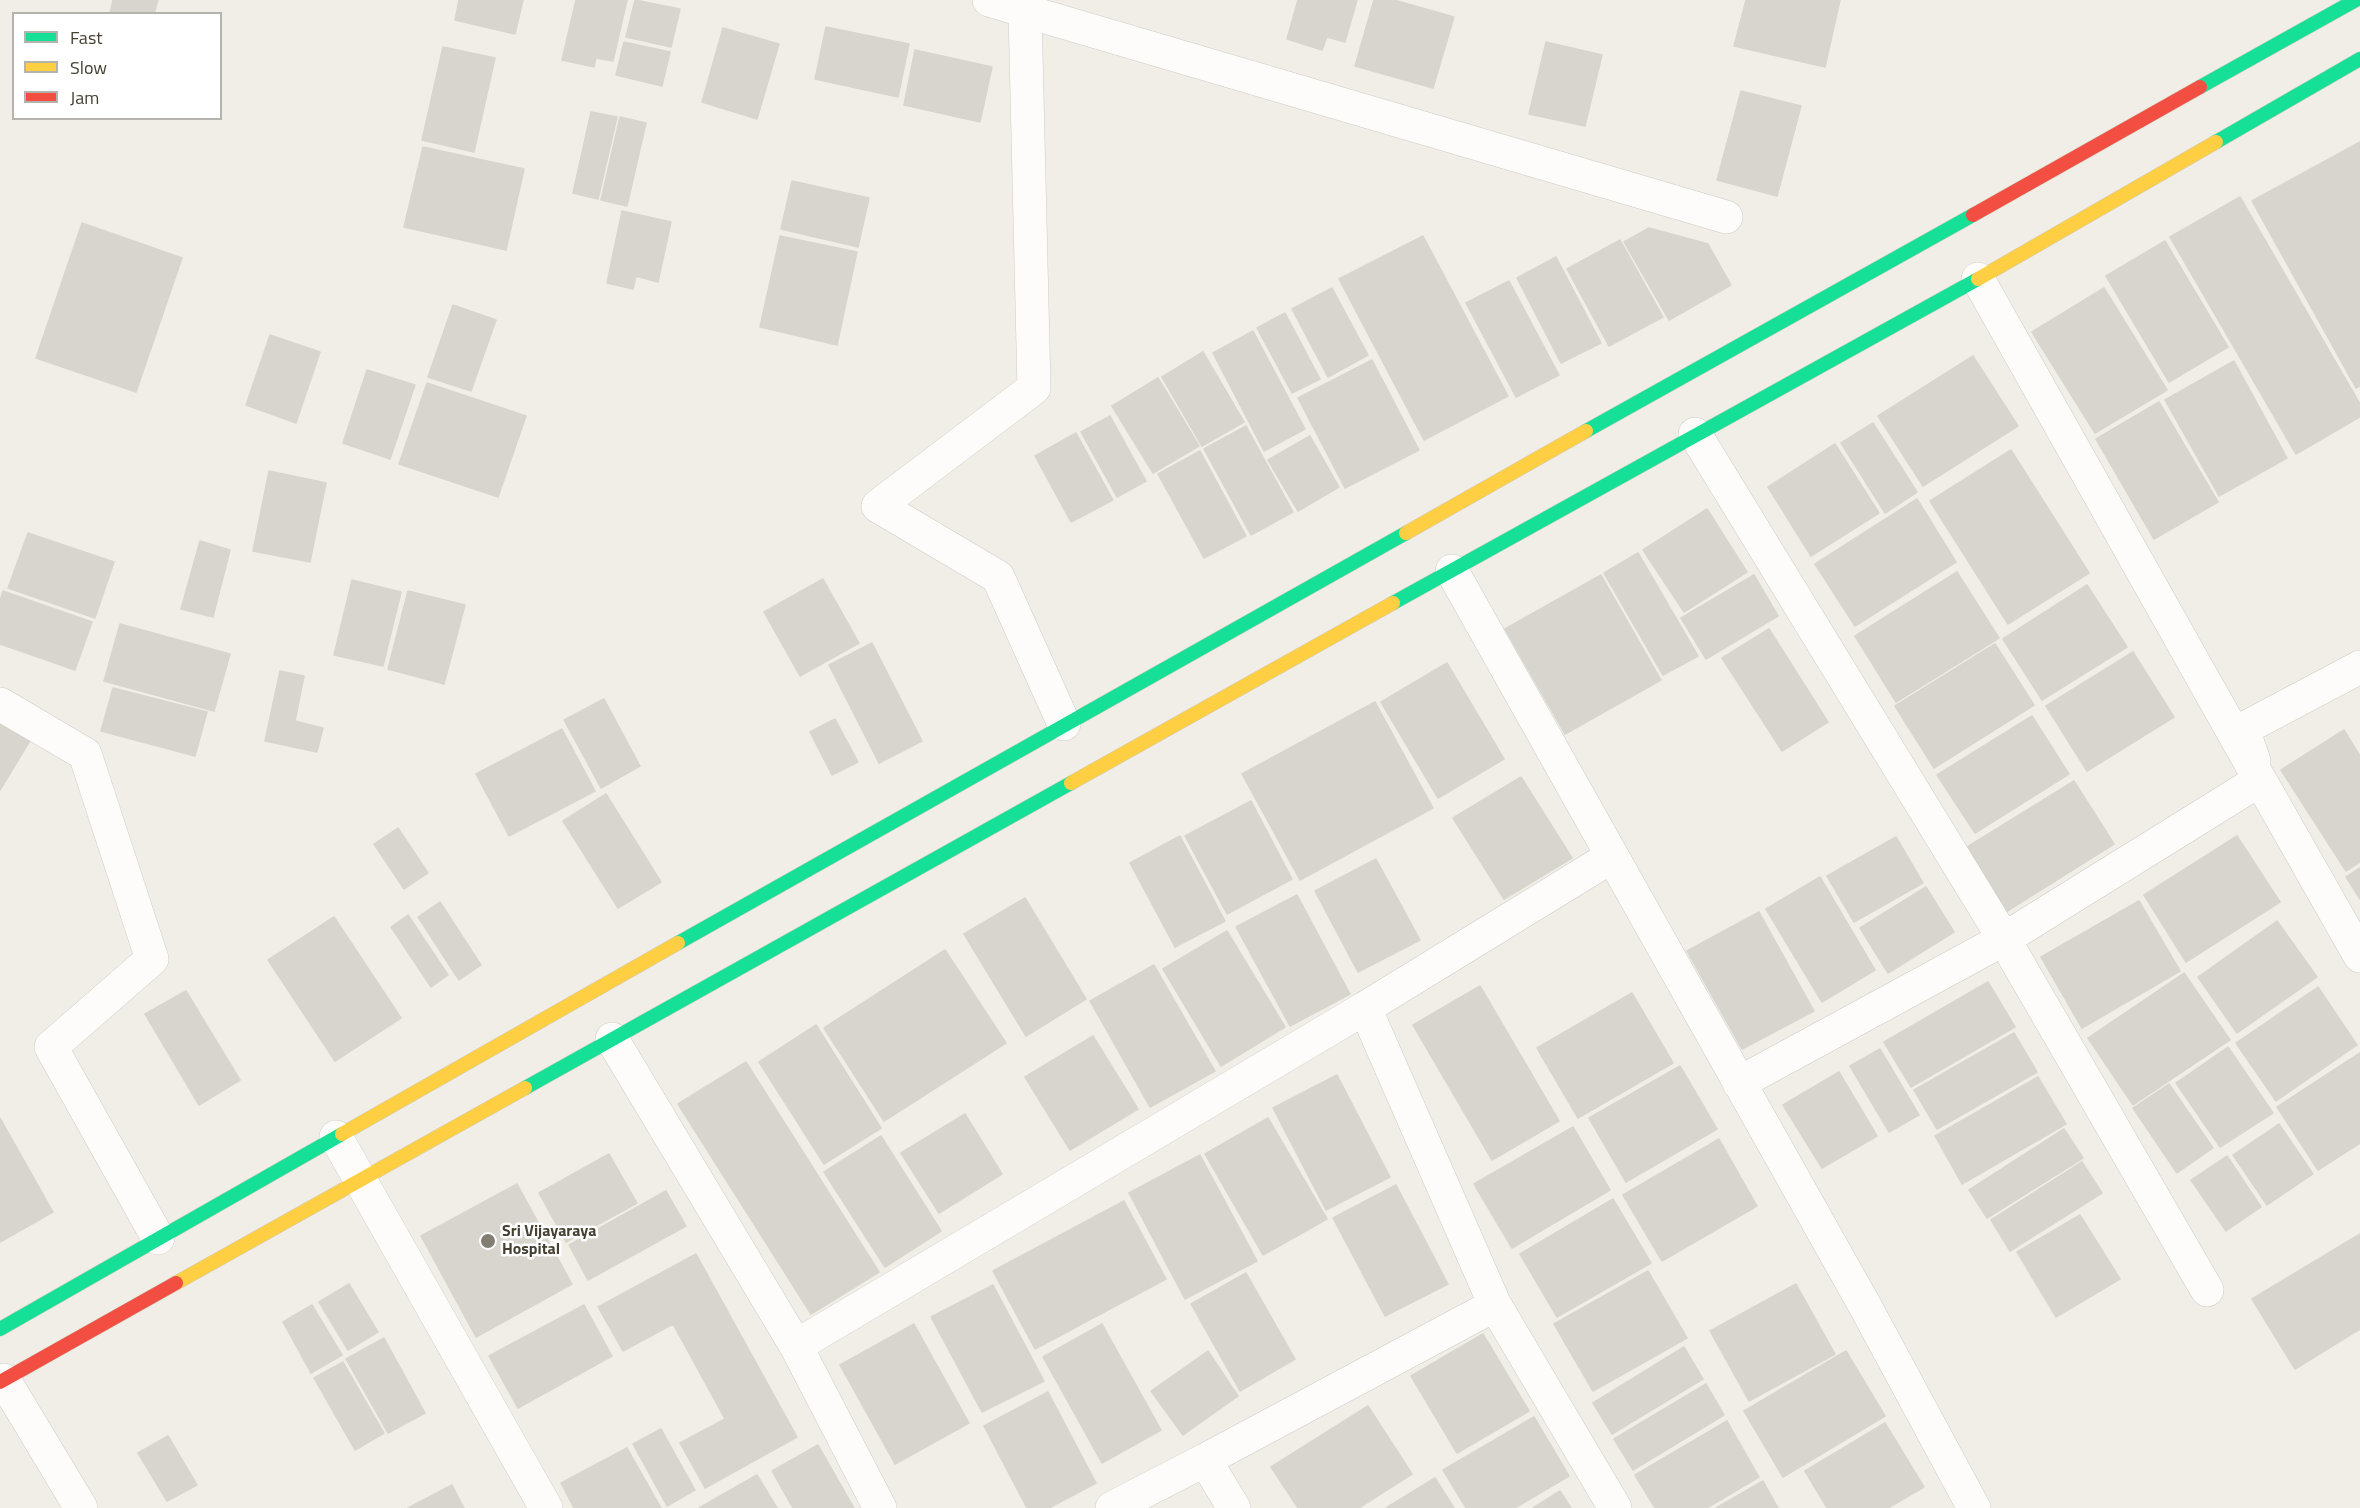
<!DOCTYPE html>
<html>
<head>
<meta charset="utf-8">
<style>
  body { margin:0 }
  #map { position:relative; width:2360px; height:1508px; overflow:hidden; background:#f0eee7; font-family:"Titillium Web",sans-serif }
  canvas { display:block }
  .legend { position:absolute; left:12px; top:12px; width:210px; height:108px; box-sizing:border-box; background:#fff; border:2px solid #b5b3ad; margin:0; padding:8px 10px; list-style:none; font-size:18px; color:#464133 }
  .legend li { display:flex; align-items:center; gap:12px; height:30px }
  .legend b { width:30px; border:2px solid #b5b3ad }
</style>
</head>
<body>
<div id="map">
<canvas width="2360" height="1508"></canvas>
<ul class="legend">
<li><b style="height:8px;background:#16e098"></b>Fast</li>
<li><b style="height:8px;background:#ffcf43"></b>Slow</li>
<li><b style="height:8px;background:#f24e42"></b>Jam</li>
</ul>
</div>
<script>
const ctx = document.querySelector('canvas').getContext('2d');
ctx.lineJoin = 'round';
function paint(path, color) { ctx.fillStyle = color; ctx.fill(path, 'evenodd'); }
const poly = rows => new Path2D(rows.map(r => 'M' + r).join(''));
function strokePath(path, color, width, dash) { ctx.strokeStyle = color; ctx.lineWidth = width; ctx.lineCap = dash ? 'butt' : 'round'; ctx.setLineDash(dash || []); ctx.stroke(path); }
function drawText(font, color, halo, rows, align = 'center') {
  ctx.font = font + ' "Titillium Web",sans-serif'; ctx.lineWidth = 5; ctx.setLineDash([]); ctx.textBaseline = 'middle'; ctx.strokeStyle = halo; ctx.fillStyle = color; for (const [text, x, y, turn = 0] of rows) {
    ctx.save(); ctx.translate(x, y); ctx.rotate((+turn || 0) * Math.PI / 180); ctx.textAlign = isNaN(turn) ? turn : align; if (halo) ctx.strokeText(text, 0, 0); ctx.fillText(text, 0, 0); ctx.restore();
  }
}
const building = poly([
  [113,0,158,0,154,14,110,14,113,0],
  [459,0,523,0,515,34,455,20,459,0],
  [576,0,627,0,613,61,596,58,594,67,562,60,576,0],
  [635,0,680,9,671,47,626,37,635,0],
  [1298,0,1357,0,1345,42,1327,37,1322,50,1287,39,1298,0],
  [1374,0,1394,0,1454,17,1433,88,1355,66,1374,0],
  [1746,0,1840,0,1825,67,1734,46,1746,0],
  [826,27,909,44,898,97,815,79,826,27],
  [723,28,779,44,757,119,702,102,723,28],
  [624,42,670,52,662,86,616,75,624,42],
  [1546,42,1602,55,1585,126,1529,114,1546,42],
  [443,47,495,58,474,152,422,140,443,47],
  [915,50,992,67,980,122,904,105,915,50],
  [1741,91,1801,106,1777,196,1717,180,1741,91],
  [591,112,617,117,598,199,573,193,591,112],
  [620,117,646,123,627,206,601,200,620,117],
  [2360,142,2360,386,2356,388,2252,201,2360,142],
  [423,147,524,169,506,250,404,227,423,147],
  [792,181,869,198,858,247,781,229,792,181],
  [2240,197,2360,404,2360,417,2296,454,2170,237,2240,197],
  [622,211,671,222,658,282,636,276,633,289,607,283,622,211],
  [82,223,182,258,136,392,36,358,82,223],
  [1649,228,1708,244,1731,285,1669,320,1624,242,1649,228],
  [780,236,857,252,837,345,760,327,780,236],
  [1423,236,1508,396,1424,440,1339,279,1423,236],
  [1620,240,1663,317,1609,346,1567,269,1620,240],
  [2165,241,2228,347,2169,382,2106,276,2165,241],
  [1556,257,1601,343,1561,363,1517,278,1556,257],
  [1509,281,1559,375,1516,397,1466,303,1509,281],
  [1332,288,1368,355,1328,377,1292,309,1332,288],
  [2104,288,2167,390,2095,433,2032,332,2104,288],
  [453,305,496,320,471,391,428,377,453,305],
  [1285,313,1320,379,1292,393,1257,328,1285,313],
  [1253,331,1305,429,1264,451,1213,353,1253,331],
  [270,335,320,352,296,423,246,405,270,335],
  [1203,352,1244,422,1202,446,1162,377,1203,352],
  [1973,356,2018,426,1923,486,1878,416,1973,356],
  [1372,360,1419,450,1345,488,1298,398,1372,360],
  [2234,361,2287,458,2219,496,2165,400,2234,361],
  [367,370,415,385,390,459,343,443,367,370],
  [1158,378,1199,446,1153,473,1112,406,1158,378],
  [427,383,526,416,498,497,399,464,427,383],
  [2159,402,2218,502,2154,539,2096,439,2159,402],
  [1110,416,1146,481,1117,497,1081,432,1110,416],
  [1873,423,1917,492,1885,513,1841,443,1873,423],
  [1246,426,1293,512,1251,535,1204,449,1246,426],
  [1076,433,1113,500,1071,522,1035,456,1076,433],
  [1310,436,1339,487,1298,511,1268,460,1310,436],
  [1835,444,1879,513,1811,556,1768,487,1835,444],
  [2011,450,2089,573,2008,624,1930,501,2011,450],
  [1200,451,1246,536,1204,558,1158,474,1200,451],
  [269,471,326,483,310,562,253,551,269,471],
  [1917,499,1956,562,1855,626,1815,564,1917,499],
  [1707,509,1747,572,1684,612,1643,550,1707,509],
  [28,533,114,562,95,618,8,588,28,533],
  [200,541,230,550,213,617,181,609,200,541],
  [1638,553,1698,656,1663,675,1604,573,1638,553],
  [1957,572,1999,638,1896,702,1855,636,1957,572],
  [1601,575,1661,680,1565,734,1505,629,1601,575],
  [1754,575,1778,616,1706,659,1681,618,1754,575],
  [823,579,859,643,800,676,764,612,823,579],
  [352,580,401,592,383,666,334,655,352,580],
  [2087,585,2127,647,2042,700,2003,639,2087,585],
  [3,591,92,622,75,670,0,644,0,601,3,591],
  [408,591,465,605,444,684,388,669,408,591],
  [120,624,230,654,214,711,104,681,120,624],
  [1769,629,1828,722,1782,751,1722,658,1769,629],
  [872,643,922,741,879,763,829,665,872,643],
  [1995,644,2034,705,1934,768,1895,706,1995,644],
  [2133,652,2174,717,2087,771,2046,706,2133,652],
  [1447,663,1504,759,1438,798,1381,702,1447,663],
  [280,671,304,676,295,721,323,728,317,752,265,741,280,671],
  [113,688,207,712,195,756,101,731,113,688],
  [604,699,640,766,601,788,564,720,604,699],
  [1375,702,1433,808,1300,880,1242,774,1375,702],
  [2032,716,2069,774,1975,833,1937,775,2032,716],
  [835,719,858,762,832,775,810,732,835,719],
  [0,720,31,739,0,790,0,720],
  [562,729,595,791,509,836,476,774,562,729],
  [2344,730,2360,756,2360,862,2346,871,2281,770,2344,730],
  [1521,777,1572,858,1504,899,1453,818,1521,777],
  [2074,781,2114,844,2004,913,1964,849,2074,781],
  [606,794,661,882,618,908,563,821,606,794],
  [1251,801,1292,879,1227,914,1185,836,1251,801],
  [398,828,428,873,404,889,374,844,398,828],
  [1180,836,1225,921,1175,947,1130,863,1180,836],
  [2237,836,2280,902,2186,962,2144,895,2237,836],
  [1896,837,1923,883,1854,922,1827,876,1896,837],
  [1376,859,1420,940,1358,972,1315,891,1376,859],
  [2360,868,2360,899,2346,877,2360,868],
  [1820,877,1875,970,1822,1002,1766,909,1820,877],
  [1926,887,1954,932,1888,973,1860,928,1926,887],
  [1297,895,1350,994,1290,1026,1236,927,1297,895],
  [1025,898,1086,999,1026,1036,964,934,1025,898],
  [2139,901,2180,971,2082,1028,2041,957,2139,901],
  [440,902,481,965,459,980,418,917,440,902],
  [1759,912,1814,1011,1742,1049,1687,951,1759,912],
  [408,915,448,975,431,987,391,927,408,915],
  [334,917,401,1018,335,1061,268,960,334,917],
  [2277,921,2317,977,2237,1033,2198,977,2277,921],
  [1227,931,1285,1027,1221,1066,1163,969,1227,931],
  [945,950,1006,1043,884,1121,824,1028,945,950],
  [1154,965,1215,1071,1150,1107,1090,1001,1154,965],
  [2184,973,2230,1040,2133,1105,2088,1038,2184,973],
  [1988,982,2015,1027,1911,1087,1884,1042,1988,982],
  [1480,986,1559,1121,1492,1160,1413,1025,1480,986],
  [2318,987,2357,1045,2276,1101,2236,1043,2318,987],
  [186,991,240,1080,199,1105,145,1014,186,991],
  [1632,993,1673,1063,1578,1118,1537,1048,1632,993],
  [816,1025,881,1128,824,1164,759,1062,816,1025],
  [2014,1033,2037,1072,1937,1129,1914,1090,2014,1033],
  [1093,1036,1138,1109,1070,1150,1025,1077,1093,1036],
  [2228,1047,2273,1113,2220,1147,2176,1083,2228,1047],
  [1880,1049,1919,1115,1889,1132,1850,1066,1880,1049],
  [2360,1053,2360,1143,2318,1170,2277,1107,2360,1053],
  [746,1062,879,1272,811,1314,678,1104,746,1062],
  [1680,1066,1717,1129,1626,1182,1589,1118,1680,1066],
  [1839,1072,1877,1136,1822,1168,1783,1105,1839,1072],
  [1337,1075,1390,1177,1326,1210,1273,1108,1337,1075],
  [2038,1077,2066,1124,1962,1184,1935,1136,2038,1077],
  [2169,1084,2213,1148,2177,1173,2133,1108,2169,1084],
  [965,1114,1002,1174,939,1213,901,1153,965,1114],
  [0,1118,53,1212,0,1242,0,1118],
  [1268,1118,1327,1219,1263,1255,1205,1154,1268,1118],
  [2279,1124,2313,1174,2267,1205,2233,1155,2279,1124],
  [1573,1127,1610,1190,1512,1248,1474,1184,1573,1127],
  [2064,1129,2083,1158,1987,1218,1969,1190,2064,1129],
  [881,1136,941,1231,885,1267,824,1172,881,1136],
  [1719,1139,1757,1206,1662,1261,1623,1195,1719,1139],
  [609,1154,637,1203,566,1242,539,1193,609,1154],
  [1200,1155,1257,1261,1185,1299,1129,1193,1200,1155],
  [2227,1156,2261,1207,2226,1231,2191,1180,2227,1156],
  [2082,1162,2102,1193,2010,1251,1991,1220,2082,1162],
  [517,1184,572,1284,476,1337,421,1236,517,1184],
  [1396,1185,1448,1284,1385,1316,1333,1218,1396,1185],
  [666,1191,686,1226,588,1280,569,1245,666,1191],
  [1613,1199,1651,1263,1557,1317,1520,1254,1613,1199],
  [1124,1201,1166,1279,1035,1349,993,1271,1124,1201],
  [2080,1215,2120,1279,2056,1317,2017,1252,2080,1215],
  [2360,1234,2360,1329,2295,1369,2252,1299,2360,1234],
  [696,1254,797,1437,705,1488,680,1443,725,1419,673,1324,623,1351,598,1307,696,1254],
  [1648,1271,1687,1338,1593,1391,1554,1324,1648,1271],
  [1246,1273,1295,1359,1240,1391,1191,1304,1246,1273],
  [349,1284,378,1332,348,1350,319,1302,349,1284],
  [1796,1284,1835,1354,1749,1401,1710,1331,1796,1284],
  [993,1285,1044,1381,982,1412,931,1317,993,1285],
  [312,1305,342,1355,311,1373,283,1322,312,1305],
  [584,1305,612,1356,518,1408,489,1356,584,1305],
  [914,1324,969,1423,895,1464,840,1365,914,1324],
  [1102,1324,1161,1430,1102,1463,1043,1357,1102,1324],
  [1483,1334,1529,1411,1457,1453,1411,1376,1483,1334],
  [384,1338,425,1413,388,1433,346,1359,384,1338],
  [1684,1347,1703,1379,1612,1434,1593,1403,1684,1347],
  [1208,1351,1238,1396,1183,1435,1151,1391,1208,1351],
  [1846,1351,1885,1416,1783,1477,1744,1411,1846,1351],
  [343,1362,384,1433,355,1450,314,1378,343,1362],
  [1706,1384,1724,1415,1633,1470,1614,1439,1706,1384],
  [1048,1392,1096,1483,1049,1508,1027,1508,984,1426,1048,1392],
  [1368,1406,1412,1474,1359,1508,1298,1508,1271,1467,1368,1406],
  [1534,1417,1569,1476,1515,1508,1466,1508,1443,1470,1534,1417],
  [1727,1421,1759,1477,1707,1508,1655,1508,1635,1475,1727,1421],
  [1885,1423,1924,1487,1888,1508,1827,1508,1805,1471,1885,1423],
  [661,1429,695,1490,667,1506,633,1444,661,1429],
  [168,1436,197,1485,167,1501,138,1453,168,1436],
  [818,1445,854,1508,793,1508,772,1471,818,1445],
  [627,1448,661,1508,574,1508,561,1483,627,1448],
  [757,1475,777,1508,699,1508,757,1475],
  [1435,1478,1454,1508,1386,1508,1435,1478],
  [1763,1481,1778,1508,1716,1508,1763,1481],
  [452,1485,464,1508,408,1508,452,1485],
  [1560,1491,1571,1508,1533,1508,1560,1491]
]);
paint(building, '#d8d5ce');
strokePath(building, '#d8d5cd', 1.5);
const street = poly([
  [989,0,1025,11,1034,388,878,506,998,577,1064,724],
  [1029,0,1025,11,1726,217],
  [1978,279,2260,780],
  [1695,434,2004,939,2207,1290],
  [1452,571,1865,1306,1974,1508],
  [0,704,85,754,152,959,51,1047,158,1238],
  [2254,761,2243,729,2360,667],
  [612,1039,796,1346,1365,1008],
  [1739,1083,2004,939,2260,780,2360,956],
  [336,1137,546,1508],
  [1495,1305,1365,1008,1611,857],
  [796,1346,880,1508],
  [4,1380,81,1508],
  [1112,1508,1205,1460],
  [1234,1508,1205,1460,1495,1305,1615,1508]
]);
const fast = poly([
  [2200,87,2356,0],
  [2216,142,2360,59],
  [1586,431,1973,215],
  [1393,603,1978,279],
  [678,943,1406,533],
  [525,1088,1071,783],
  [0,1329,342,1134]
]);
const slow = poly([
  [1978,279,2216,142],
  [1406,533,1586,431],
  [1071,783,1393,603],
  [342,1134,678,943],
  [176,1283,525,1088]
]);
const jam = poly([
  [1973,215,2200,87],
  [0,1382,176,1283]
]);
strokePath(street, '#ceccc5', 34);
strokePath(fast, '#d0ccbd', 15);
strokePath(slow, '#d0ccbd', 15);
strokePath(jam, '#d0ccbd', 15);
strokePath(street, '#fdfcfb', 33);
strokePath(fast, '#16e098', 14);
strokePath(slow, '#ffcf43', 14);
strokePath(jam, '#f24e42', 14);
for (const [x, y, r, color] of [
  [488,1241,8,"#827e72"]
]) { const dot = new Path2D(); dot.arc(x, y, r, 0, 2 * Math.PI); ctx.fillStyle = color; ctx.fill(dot); strokePath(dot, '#fff', 2); }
drawText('bold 16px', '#464133', '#fff', [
  ["Sri Vijayaraya",502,1232],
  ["Hospital",502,1250]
], 'left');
</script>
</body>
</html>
